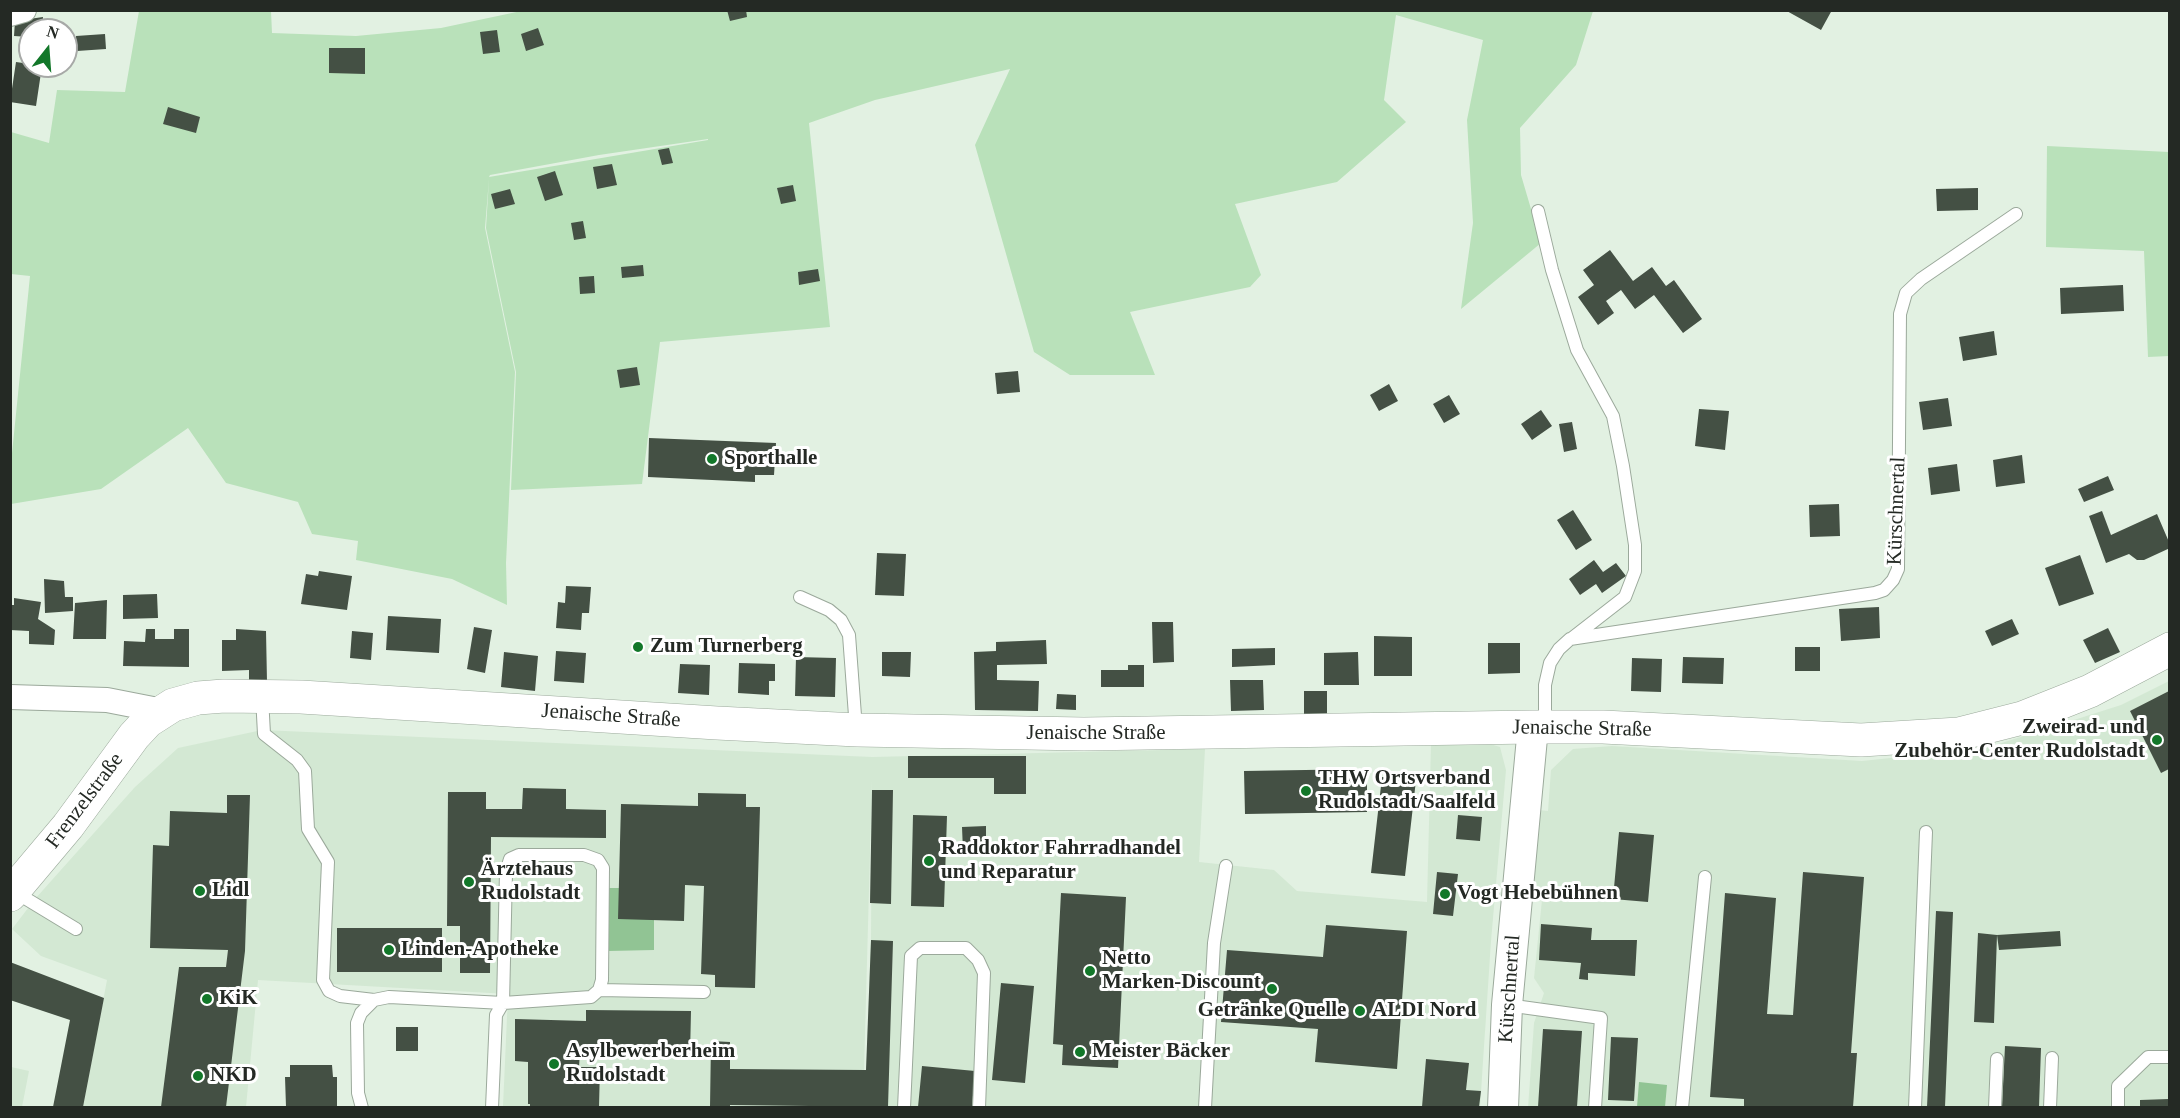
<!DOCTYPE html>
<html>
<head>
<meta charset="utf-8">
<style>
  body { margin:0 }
  #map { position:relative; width:2180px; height:1118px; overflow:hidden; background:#e2f1e2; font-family:"Times New Roman",serif }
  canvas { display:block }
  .frame { position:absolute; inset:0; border:12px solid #242924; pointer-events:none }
  .north { position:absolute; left:18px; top:18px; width:60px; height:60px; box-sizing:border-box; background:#fff; border:2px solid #a7a9a7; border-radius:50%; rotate:17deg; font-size:16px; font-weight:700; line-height:24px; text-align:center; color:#242924 }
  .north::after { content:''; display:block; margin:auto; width:21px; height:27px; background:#127729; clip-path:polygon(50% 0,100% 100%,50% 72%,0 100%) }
</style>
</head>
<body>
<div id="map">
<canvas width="2180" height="1118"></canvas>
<div class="frame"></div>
<div class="north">N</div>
</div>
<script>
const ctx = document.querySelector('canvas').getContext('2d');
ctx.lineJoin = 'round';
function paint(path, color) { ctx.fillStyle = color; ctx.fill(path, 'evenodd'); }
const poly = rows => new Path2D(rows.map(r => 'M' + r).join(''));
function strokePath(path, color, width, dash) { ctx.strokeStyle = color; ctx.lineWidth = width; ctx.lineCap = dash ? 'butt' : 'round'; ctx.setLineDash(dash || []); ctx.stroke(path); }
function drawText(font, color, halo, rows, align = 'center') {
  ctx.font = font + ' "Times New Roman",serif'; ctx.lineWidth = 6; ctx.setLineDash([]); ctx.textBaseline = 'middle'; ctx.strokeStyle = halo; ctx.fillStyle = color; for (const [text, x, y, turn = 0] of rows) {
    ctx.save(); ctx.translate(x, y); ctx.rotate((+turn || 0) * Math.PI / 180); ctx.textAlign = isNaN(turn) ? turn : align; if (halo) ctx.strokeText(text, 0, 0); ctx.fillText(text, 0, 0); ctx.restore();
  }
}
paint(poly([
  [2169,681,2169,1107,1528,1108,1534,1023,1544,993,1534,978,1542,900,1534,887,1539,810,1548,811,1551,770,1573,749,1612,746,1862,761,1986,748,2121,705],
  [262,730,872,757,1205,749,1199,862,1274,870,1297,891,1427,902,1431,744,1490,744,1500,747,1506,770,1491,941,1480,1107,865,1107,871,940,872,780,863,1107,503,1107,508,994,258,980,246,1107,83,1107,107,980,41,956,12,929,35,899,135,787,178,748],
  [11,1067,29,1071,22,1107,11,1107]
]), '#d3e8d3');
paint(poly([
  [526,10,1593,11,1576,65,1520,128,1521,175,1541,243,1461,309,1473,223,1467,120,1483,40,1396,15,1384,100,1406,122,1337,182,1235,204,1261,275,1250,287,1130,312,1155,375,1070,375,1034,352,975,145,1010,69,875,100,809,123,830,327,660,342,642,484,511,490,516,372,486,228,489,179,485,228,515,372,506,563,507,605,452,579,356,560,358,541,312,534,298,502,226,483,188,428,101,489,11,504,11,463,30,276,11,274,11,132,49,143,57,90,125,92,139,11,271,11,272,33,356,36,441,28],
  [708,139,708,140,489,177,490,175,599,155],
  [2047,146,2169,152,2169,356,2148,357,2144,251,2046,247]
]), '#b9e1ba');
paint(poly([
  [608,888,654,888,654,950,608,951],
  [1639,1082,1667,1085,1665,1107,1637,1107]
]), '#91c494');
paint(poly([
  [727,10,746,10,747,17,730,21],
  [1785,10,1832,10,1821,30],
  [43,17,42,30,30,30,30,37,14,36,15,21],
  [538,28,544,45,526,51,521,34],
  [497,30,500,52,483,54,480,32],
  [105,34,106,49,77,51,76,36],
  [329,48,365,48,365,74,329,73],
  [16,62,30,64,30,66,42,66,36,106,10,102],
  [168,107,200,117,196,133,163,124],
  [669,148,673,163,662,165,658,150],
  [612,164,617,185,597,189,593,167],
  [555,171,563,195,545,201,537,177],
  [793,185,796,201,781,204,777,188],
  [1978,188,1978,210,1937,211,1936,189],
  [510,189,515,204,495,209,491,194],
  [583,221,586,238,574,240,571,223],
  [1610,250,1633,281,1652,267,1666,286,1674,280,1702,319,1683,333,1654,295,1635,309,1621,290,1606,301,1614,313,1598,325,1578,297,1594,285,1583,270],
  [643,265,644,276,622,278,621,267],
  [818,269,820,281,799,285,798,272],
  [594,276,595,293,580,294,579,277],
  [2123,285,2124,311,2061,314,2060,288],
  [1994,331,1997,355,1963,361,1959,337],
  [637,367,640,385,620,388,617,370],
  [1018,371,1020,392,997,394,995,373],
  [1389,384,1398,401,1379,411,1370,395],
  [1449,395,1460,414,1444,423,1433,404],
  [1948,398,1952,426,1923,430,1919,402],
  [1699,409,1729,411,1725,450,1695,446],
  [1541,410,1552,426,1532,440,1521,424],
  [1572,422,1577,449,1564,452,1559,424],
  [649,438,776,443,774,475,755,475,755,482,648,477],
  [2022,455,2025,483,1996,487,1993,460],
  [1957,464,1960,491,1931,495,1928,468],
  [2108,476,2114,490,2084,502,2078,489],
  [1839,504,1840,536,1810,537,1809,505],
  [1573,510,1592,540,1576,550,1557,520],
  [2102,511,2111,535,2157,514,2169,542,2168,543,2170,548,2144,560,2137,560,2129,554,2106,563,2089,516],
  [877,553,906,554,904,596,875,595],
  [2080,555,2094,594,2059,606,2045,568],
  [1594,560,1603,572,1616,563,1626,576,1602,593,1596,584,1580,595,1569,579],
  [319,571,352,576,347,610,301,604,306,574,318,576],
  [44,579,64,581,65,597,73,597,73,611,45,613],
  [566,586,591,587,589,613,582,613,581,630,556,628,558,602,565,603],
  [157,594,158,618,123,619,123,595],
  [14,598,41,602,38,619,55,630,54,645,29,644,29,631,10,630,10,605,14,605],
  [107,600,106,639,73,639,75,603],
  [1879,607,1880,638,1841,641,1839,609],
  [388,616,441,619,439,653,386,650],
  [2012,619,2019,634,1992,646,1985,631],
  [1152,622,1173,622,1174,662,1153,663],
  [474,627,492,630,485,673,467,669],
  [2108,628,2120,652,2095,663,2083,640],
  [146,629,155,629,155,639,174,639,174,629,189,629,189,667,123,666,124,641,145,642],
  [236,629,266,631,267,682,249,682,249,670,222,671,222,640,236,640],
  [352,631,373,633,371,660,350,658],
  [1374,636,1412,637,1412,676,1374,676],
  [1046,640,1047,664,997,665,997,680,1039,681,1038,711,975,710,974,652,996,651,996,642],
  [1488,643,1520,643,1520,673,1488,674],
  [1795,647,1820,647,1820,671,1795,671],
  [1275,648,1275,665,1232,667,1232,649],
  [556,651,586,653,584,683,554,681],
  [504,652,538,656,535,691,501,687],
  [882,652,911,652,910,677,882,676],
  [1358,652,1359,685,1324,685,1324,653],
  [796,657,836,658,835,697,795,696],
  [1683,657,1724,658,1723,684,1682,683],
  [1632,658,1662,659,1661,692,1631,691],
  [739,663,775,664,775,681,769,681,769,695,738,693],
  [680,664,710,665,709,695,678,693],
  [1128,665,1144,665,1144,687,1101,687,1101,670,1128,670],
  [1230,680,1263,680,1264,710,1231,711],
  [1304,691,1327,691,1327,715,1304,715],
  [2169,691,2169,769,2161,773,2130,711],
  [1057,694,1076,695,1076,710,1056,709],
  [908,756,1026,756,1026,794,994,794,994,778,908,778],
  [1367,769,1367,812,1245,814,1244,771],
  [1382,777,1416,780,1405,876,1371,873],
  [523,788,566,789,566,809,606,810,606,838,491,837,490,973,460,973,460,926,447,926,448,792,486,792,486,809,522,809],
  [872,790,893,790,891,904,870,903],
  [698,793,746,794,746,807,760,807,755,988,715,987,715,975,701,974,704,886,685,885,684,921,618,919,621,804,698,806],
  [227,795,250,795,245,951,226,1107,161,1107,179,967,226,967,228,950,150,948,153,845,169,846,170,811,227,813],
  [913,815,947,816,944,907,911,906],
  [1458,815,1482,817,1480,841,1456,839],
  [986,826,986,850,963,851,962,827],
  [1619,832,1654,835,1648,902,1613,899],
  [1437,872,1458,874,1453,916,1433,914],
  [1803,872,1864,877,1851,1053,1857,1053,1853,1107,1744,1107,1744,1099,1710,1097,1725,893,1776,898,1767,1014,1793,1015],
  [1061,893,1126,897,1118,1068,1062,1065,1063,1045,1053,1044],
  [1936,911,1953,912,1945,1107,1927,1107],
  [1541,924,1592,928,1591,940,1637,940,1635,976,1588,973,1588,980,1579,979,1581,963,1539,960],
  [1326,925,1407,931,1397,1069,1315,1062,1318,1029,1221,1022,1227,950,1323,957],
  [337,928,442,928,442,972,337,972],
  [2060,931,2061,946,1999,950,1997,935,1994,1023,1974,1022,1978,933,1997,935],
  [871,940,893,941,888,1107,730,1105,730,1107,710,1107,711,1041,730,1042,730,1069,866,1070],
  [10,962,104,998,83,1107,53,1107,70,1020,10,1000],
  [1001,983,1034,986,1025,1083,992,1080],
  [586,1010,691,1011,690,1055,586,1054,586,1052,580,1051,579,1067,600,1067,599,1107,530,1107,530,1104,528,1104,528,1062,515,1061,515,1019,586,1021],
  [396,1027,418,1027,418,1051,396,1051],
  [1543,1029,1582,1031,1577,1107,1538,1107],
  [1611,1037,1638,1038,1634,1101,1608,1100],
  [2005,1046,2041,1048,2039,1107,2002,1107],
  [1426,1059,1469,1063,1466,1090,1481,1091,1479,1107,1422,1107],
  [290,1065,332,1065,333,1077,337,1077,337,1107,286,1107,285,1077,290,1077],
  [922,1066,975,1071,972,1107,918,1107],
  [2169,1099,2169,1107,2140,1107,2140,1100]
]), '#445044');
const service = poly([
  [1538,211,1552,270,1577,350,1613,416,1623,466,1635,545,1635,571,1625,597,1571,639],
  [800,597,829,610,841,620,849,635,856,729],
  [262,697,264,734,297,760,305,771,308,829,328,862,323,980,329,991,340,996,374,1000],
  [1545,726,1545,685,1550,663,1559,649,1570,639,1875,593,1884,590,1893,580,1898,569,1900,314,1906,293,1921,279,2016,214],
  [519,855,584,855,598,860,603,868,602,980,599,990,591,997,503,1003,506,872,510,859,519,855],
  [15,892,76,929],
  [599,990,704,992],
  [1507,1005,1601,1018,1595,1108],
  [362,1108,358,1093,357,1023,361,1013,374,1000,389,997,503,1003,496,1015,492,1108],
  [904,1108,911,956,920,948,966,948,978,960,984,973,979,1108],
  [1205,1108,1214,943,1226,866],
  [1682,1108,1705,877],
  [1915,1108,1926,832],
  [1995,1108,1997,1059],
  [2050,1108,2052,1058],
  [2118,1108,2118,1086,2148,1057,2170,1057]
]);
const minor = poly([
  [10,14,24,10],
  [10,697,107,700,163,711]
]);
const tertiary = poly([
  [1503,1108,1507,1005,1533,727]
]);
const primary = poly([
  [10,895,68,826,134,736,148,721,173,705,198,698,224,696,301,697,717,723,857,730,1084,734,1533,727,1603,727,1861,740,1959,734,2022,718,2090,691,2170,649]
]);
strokePath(service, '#9ba99b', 14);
strokePath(minor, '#9ba99b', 26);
strokePath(tertiary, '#9ba99b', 32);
strokePath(primary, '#9ba99b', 34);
strokePath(service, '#fff', 12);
strokePath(minor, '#fff', 24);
strokePath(tertiary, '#fff', 30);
strokePath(primary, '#fff', 33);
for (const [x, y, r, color] of [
  [712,459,6,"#127729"],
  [638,647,6,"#127729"],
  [2157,740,6,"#127729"],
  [1306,791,6,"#127729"],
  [929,861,6,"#127729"],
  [469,882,6,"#127729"],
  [200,891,6,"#127729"],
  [1445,894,6,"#127729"],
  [389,950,6,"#127729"],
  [1090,971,6,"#127729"],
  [1272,989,6,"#127729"],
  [207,999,6,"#127729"],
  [1360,1011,6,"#127729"],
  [1080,1052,6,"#127729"],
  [554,1064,6,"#127729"],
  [198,1076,6,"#127729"]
]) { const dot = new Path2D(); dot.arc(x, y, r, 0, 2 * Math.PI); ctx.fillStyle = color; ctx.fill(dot); strokePath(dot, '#fff', 2); }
drawText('bold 21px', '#242924', '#fff', [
  ["Sporthalle",724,459],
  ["Zum Turnerberg",650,647],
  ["Zweirad- und",2145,728,"right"],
  ["Zubehör-Center Rudolstadt",2145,752,"right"],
  ["THW Ortsverband",1318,779],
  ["Rudolstadt/Saalfeld",1318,803],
  ["Raddoktor Fahrradhandel",941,849],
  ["und Reparatur",941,873],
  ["Ärztehaus",481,870],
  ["Rudolstadt",481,894],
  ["Lidl",212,891],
  ["Vogt Hebebühnen",1457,894],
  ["Linden-Apotheke",401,950],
  ["Netto",1102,959],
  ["Marken-Discount",1102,983],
  ["KiK",219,999],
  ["Getränke Quelle",1272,1011,"center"],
  ["ALDI Nord",1372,1011],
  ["Asylbewerberheim",566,1052],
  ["Rudolstadt",566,1076],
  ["Meister Bäcker",1092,1052],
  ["NKD",210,1076]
], 'left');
drawText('21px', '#242924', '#fff', [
  ["Kürschnertal",1897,511,-88],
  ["Jenaische Straße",611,716,4],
  ["Jenaische Straße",1582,729,1],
  ["Jenaische Straße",1096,733],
  ["Frenzelstraße",85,801,-53],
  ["Kürschnertal",1510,989,-86]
]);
</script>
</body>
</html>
